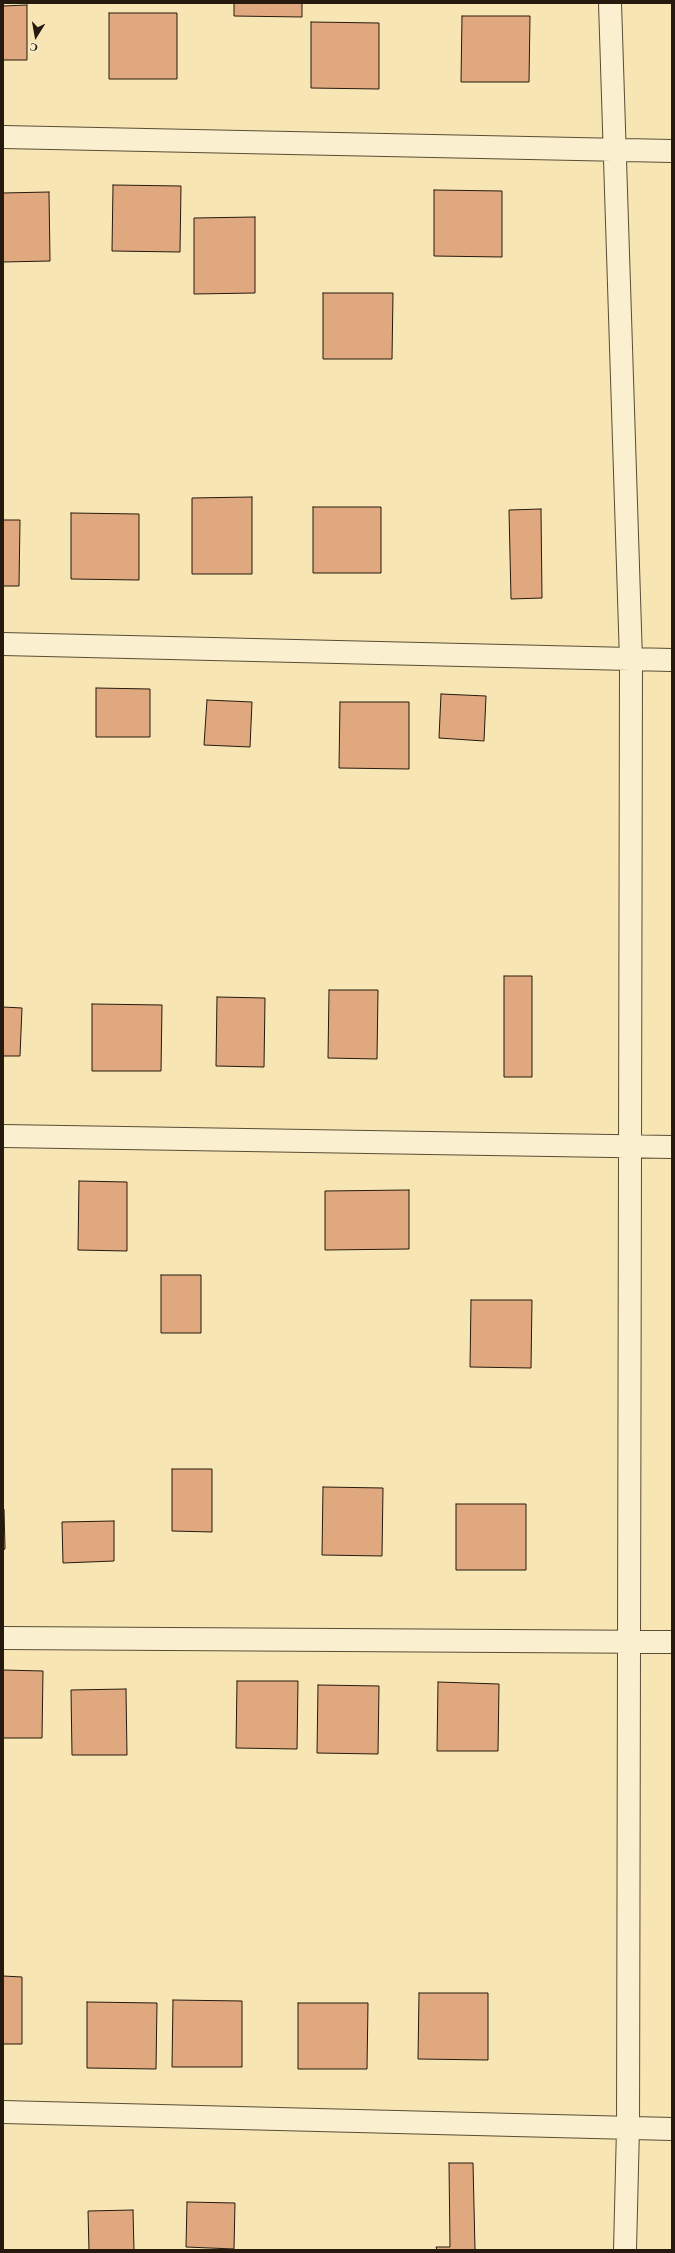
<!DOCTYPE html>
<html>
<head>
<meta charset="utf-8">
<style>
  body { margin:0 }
  #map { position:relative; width:675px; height:2253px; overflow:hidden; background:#f7e6b3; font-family:"EB Garamond",serif }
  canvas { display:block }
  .frame { position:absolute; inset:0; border:4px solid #261a0e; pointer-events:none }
  .north { position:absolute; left:16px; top:16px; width:40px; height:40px; -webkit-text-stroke:3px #faefce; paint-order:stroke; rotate:191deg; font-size:11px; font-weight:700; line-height:16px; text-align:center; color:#261a0e }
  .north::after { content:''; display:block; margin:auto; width:14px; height:18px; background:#261a0e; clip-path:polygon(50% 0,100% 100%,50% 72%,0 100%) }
</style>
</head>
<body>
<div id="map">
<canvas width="675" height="2253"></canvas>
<div class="frame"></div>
<div class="north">С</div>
</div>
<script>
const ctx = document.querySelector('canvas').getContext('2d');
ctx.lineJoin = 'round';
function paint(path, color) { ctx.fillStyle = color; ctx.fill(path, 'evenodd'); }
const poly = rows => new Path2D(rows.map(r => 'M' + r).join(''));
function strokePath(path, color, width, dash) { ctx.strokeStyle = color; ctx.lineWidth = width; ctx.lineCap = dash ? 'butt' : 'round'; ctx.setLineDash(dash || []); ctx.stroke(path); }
const building = poly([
  [234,3,302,3,302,17,234,16,234,3],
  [27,5,27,60,3,60,3,6,27,5],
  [109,13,177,13,177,79,109,79,109,13],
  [462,16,530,16,529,82,461,82,462,16],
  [311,22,379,23,379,89,311,88,311,22],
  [113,185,181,186,180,252,112,251,113,185],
  [434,190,502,191,502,257,434,256,434,190],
  [49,192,50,261,3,262,3,193,49,192],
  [255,217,255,293,194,294,194,218,255,217],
  [323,293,393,293,392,359,323,359,323,293],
  [252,497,252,574,192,574,192,498,252,497],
  [313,507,381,507,381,573,313,573,313,507],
  [541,509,542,598,511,599,509,510,541,509],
  [71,513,139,514,139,580,71,579,71,513],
  [3,520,20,520,19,586,3,586,3,520],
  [96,688,150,689,150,737,96,737,96,688],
  [441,694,486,696,484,741,439,738,441,694],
  [207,700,252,702,250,747,204,745,207,700],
  [340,702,409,702,409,769,339,768,340,702],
  [504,976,532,976,532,1077,504,1077,504,976],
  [329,990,378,990,377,1059,328,1058,329,990],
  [217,997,265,998,264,1067,216,1066,217,997],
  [92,1004,162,1005,161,1071,92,1071,92,1004],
  [3,1007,22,1008,20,1056,3,1056,3,1007],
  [79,1181,127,1182,127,1251,78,1250,79,1181],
  [409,1190,409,1249,325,1250,325,1191,409,1190],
  [161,1275,201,1275,201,1333,161,1333,161,1275],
  [471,1300,532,1300,531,1368,470,1367,471,1300],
  [172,1469,212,1469,212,1532,172,1531,172,1469],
  [323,1487,383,1488,382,1556,322,1555,323,1487],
  [456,1504,526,1504,526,1570,456,1570,456,1504],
  [3,1509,4,1509,5,1549,3,1550,3,1509],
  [114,1521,114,1561,63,1563,62,1522,114,1521],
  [3,1670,43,1671,42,1738,3,1738,3,1670],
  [237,1681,298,1681,297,1749,236,1748,237,1681],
  [438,1682,499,1684,498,1751,437,1751,438,1682],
  [318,1685,379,1686,378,1754,317,1753,318,1685],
  [126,1689,127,1755,72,1755,71,1690,126,1689],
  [3,1976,22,1977,22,2044,3,2044,3,1976],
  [419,1993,488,1993,488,2060,418,2059,419,1993],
  [173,2000,242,2001,242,2067,172,2067,173,2000],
  [87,2002,157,2003,156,2069,87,2068,87,2002],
  [298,2003,368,2003,367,2069,298,2069,298,2003],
  [449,2163,473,2163,475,2250,437,2250,436,2247,450,2247,449,2163],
  [187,2202,235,2203,234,2249,186,2247,187,2202],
  [133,2210,134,2250,89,2250,88,2211,133,2210]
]);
paint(building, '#dfa87f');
strokePath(building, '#261a0e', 1);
const street = poly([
  [610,3,631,660,628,2128,625,2250],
  [3,137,672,151],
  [3,644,672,660],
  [3,1136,672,1147],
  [3,1638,672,1642],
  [3,2112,672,2129]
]);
strokePath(street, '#5a4d37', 24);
strokePath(street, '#faefce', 22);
</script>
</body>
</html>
